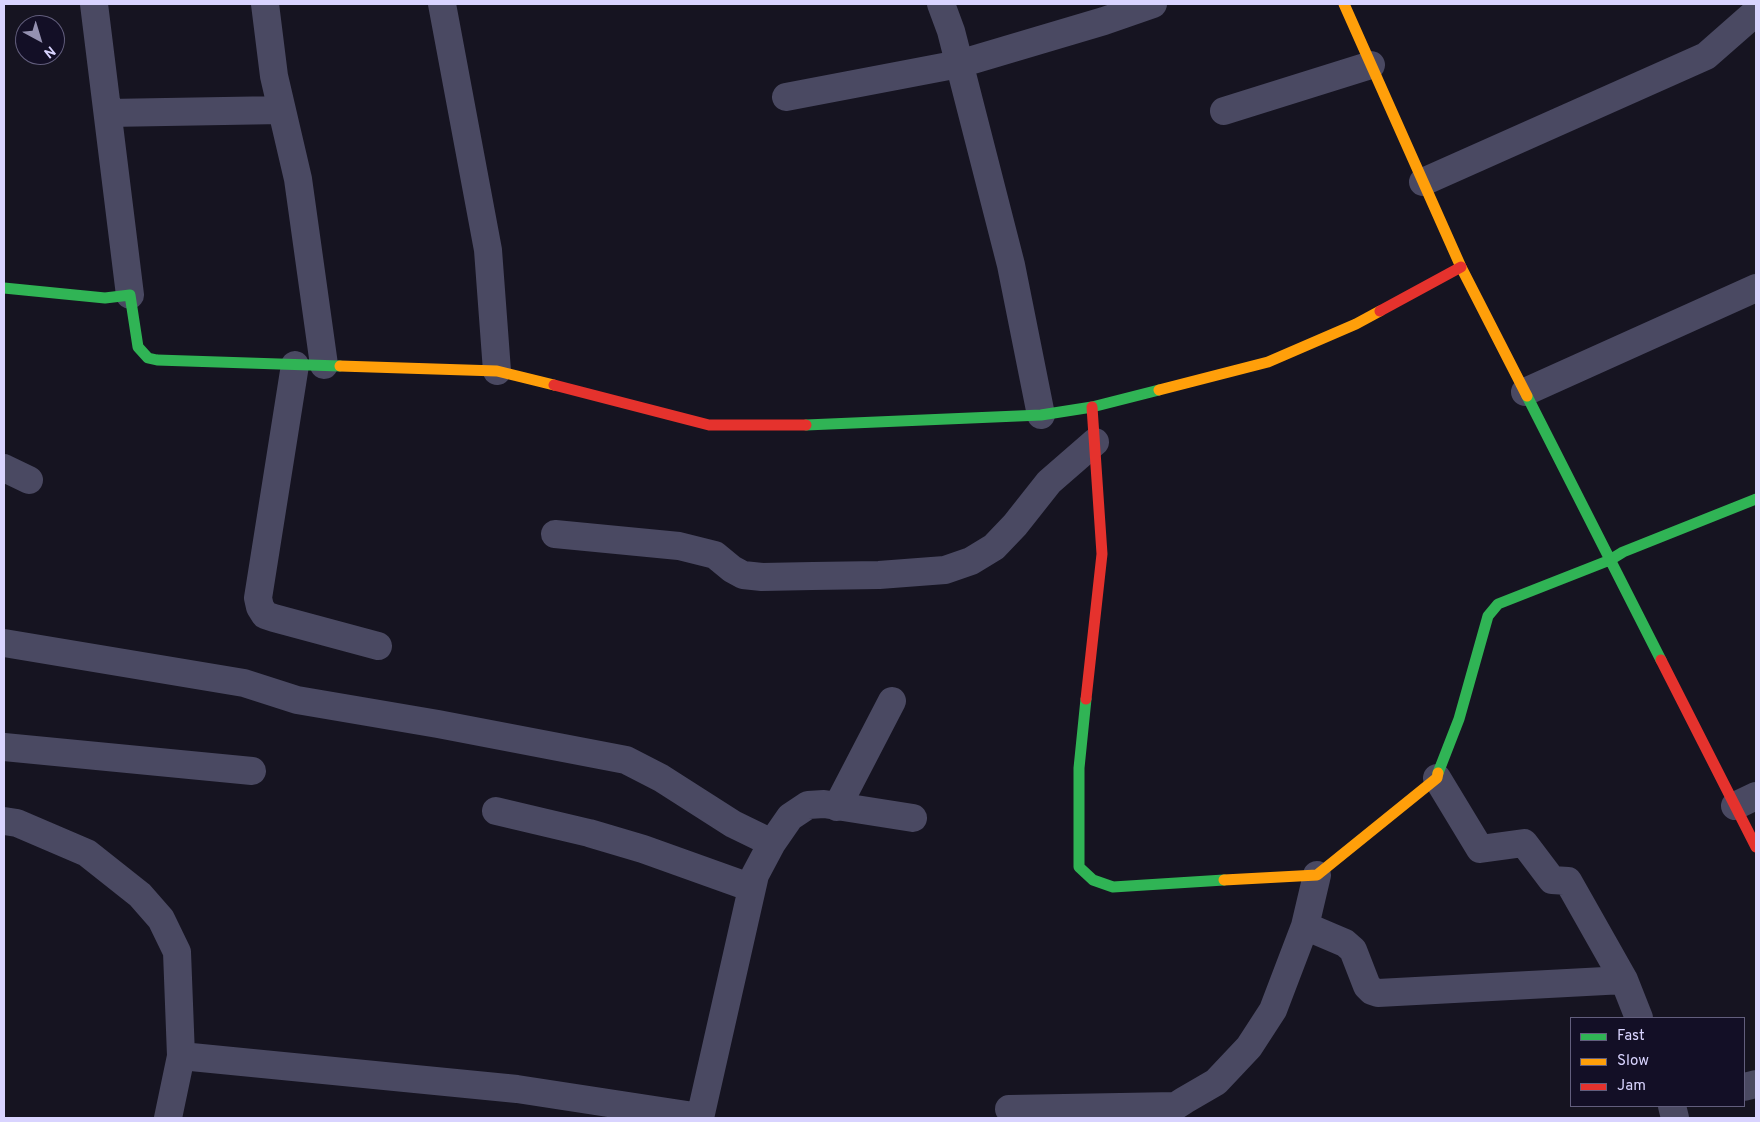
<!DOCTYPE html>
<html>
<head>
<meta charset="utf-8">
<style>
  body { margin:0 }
  #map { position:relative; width:1760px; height:1122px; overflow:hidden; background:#161421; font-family:Overpass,sans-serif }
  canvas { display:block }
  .frame { position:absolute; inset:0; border:5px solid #d9d4ff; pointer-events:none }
  .legend { position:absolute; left:1570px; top:1017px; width:175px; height:90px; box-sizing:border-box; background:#130f26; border:1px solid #625e7d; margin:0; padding:6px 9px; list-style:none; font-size:15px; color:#d9d4ff }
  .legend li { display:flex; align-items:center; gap:10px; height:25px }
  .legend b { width:25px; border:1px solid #625e7d }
  .north { position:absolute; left:15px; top:15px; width:50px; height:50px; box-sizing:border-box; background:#130f26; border:1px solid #625e7d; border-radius:50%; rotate:141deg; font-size:14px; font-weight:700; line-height:20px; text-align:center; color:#d9d4ff }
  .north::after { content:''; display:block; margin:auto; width:18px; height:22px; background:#9591b1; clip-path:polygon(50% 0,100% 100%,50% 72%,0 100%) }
</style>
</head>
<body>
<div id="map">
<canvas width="1760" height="1122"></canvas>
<div class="frame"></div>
<ul class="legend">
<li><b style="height:6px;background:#30b455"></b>Fast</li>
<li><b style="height:6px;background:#ff9f0a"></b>Slow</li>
<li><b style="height:6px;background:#e5322d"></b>Jam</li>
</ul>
<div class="north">N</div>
</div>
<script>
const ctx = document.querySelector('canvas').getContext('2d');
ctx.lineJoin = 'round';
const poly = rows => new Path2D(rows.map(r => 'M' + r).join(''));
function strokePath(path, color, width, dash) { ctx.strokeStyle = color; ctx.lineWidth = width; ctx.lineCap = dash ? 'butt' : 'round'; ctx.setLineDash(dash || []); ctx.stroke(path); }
strokePath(poly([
  [94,4,130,295],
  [265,4,274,76,298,179,324,365],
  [442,4,488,250,497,371],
  [941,4,951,31,1011,265,1041,415],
  [786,97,959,64,1104,21,1153,4],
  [1224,111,1371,65],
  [108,113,282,110],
  [1423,182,1706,56,1756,12],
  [295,365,258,598,260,607,265,615,274,618,378,646],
  [1525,392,1756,288],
  [4,468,29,480],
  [555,534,679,546,715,555,732,569,743,575,762,577,813,576,879,575,945,570,971,561,994,547,1015,525,1049,482,1095,442],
  [4,643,244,683,297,700,438,724,626,760,661,778,733,824,772,843],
  [4,747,252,771],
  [1437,778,1480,849,1524,843,1552,880,1568,881,1624,980,1639,1018],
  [1735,806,1756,796],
  [837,807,892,701],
  [496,811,589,833,643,849,752,888],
  [4,821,17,823,87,853,140,895,161,919,177,952,181,1056,168,1118],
  [1305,926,1345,943,1353,950,1367,986,1372,991,1378,993,1624,980],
  [181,1056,517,1089,700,1117],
  [1744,1087,1756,1084],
  [1672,1106,1675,1118],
  [1009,1109,1176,1106],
  [700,1118,755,875,772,843,790,817,808,805,824,804,913,818],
  [1157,1118,1185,1100,1216,1082,1249,1047,1273,1010,1305,926,1317,875]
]), '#4a4962', 28);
strokePath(poly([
  [4,288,105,298,130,295,138,347,148,358,157,360,340,366],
  [1527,396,1661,660],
  [806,425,1041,415,1092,407,1159,390],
  [1086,699,1079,768,1079,867,1093,880,1113,887,1224,880],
  [1438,773,1459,719,1488,616,1498,604,1610,560,1623,552,1756,499]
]), '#30b455', 11);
strokePath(poly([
  [1344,4,1461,267,1527,396],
  [340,366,497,371,554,385],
  [1159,390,1268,362,1356,324,1380,311],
  [1224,880,1317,875,1437,778,1438,773]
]), '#ff9f0a', 11);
strokePath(poly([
  [1380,311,1461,267],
  [554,385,709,425,806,425],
  [1661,660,1756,847],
  [1086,699,1102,554,1092,407]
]), '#e5322d', 11);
</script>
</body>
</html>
